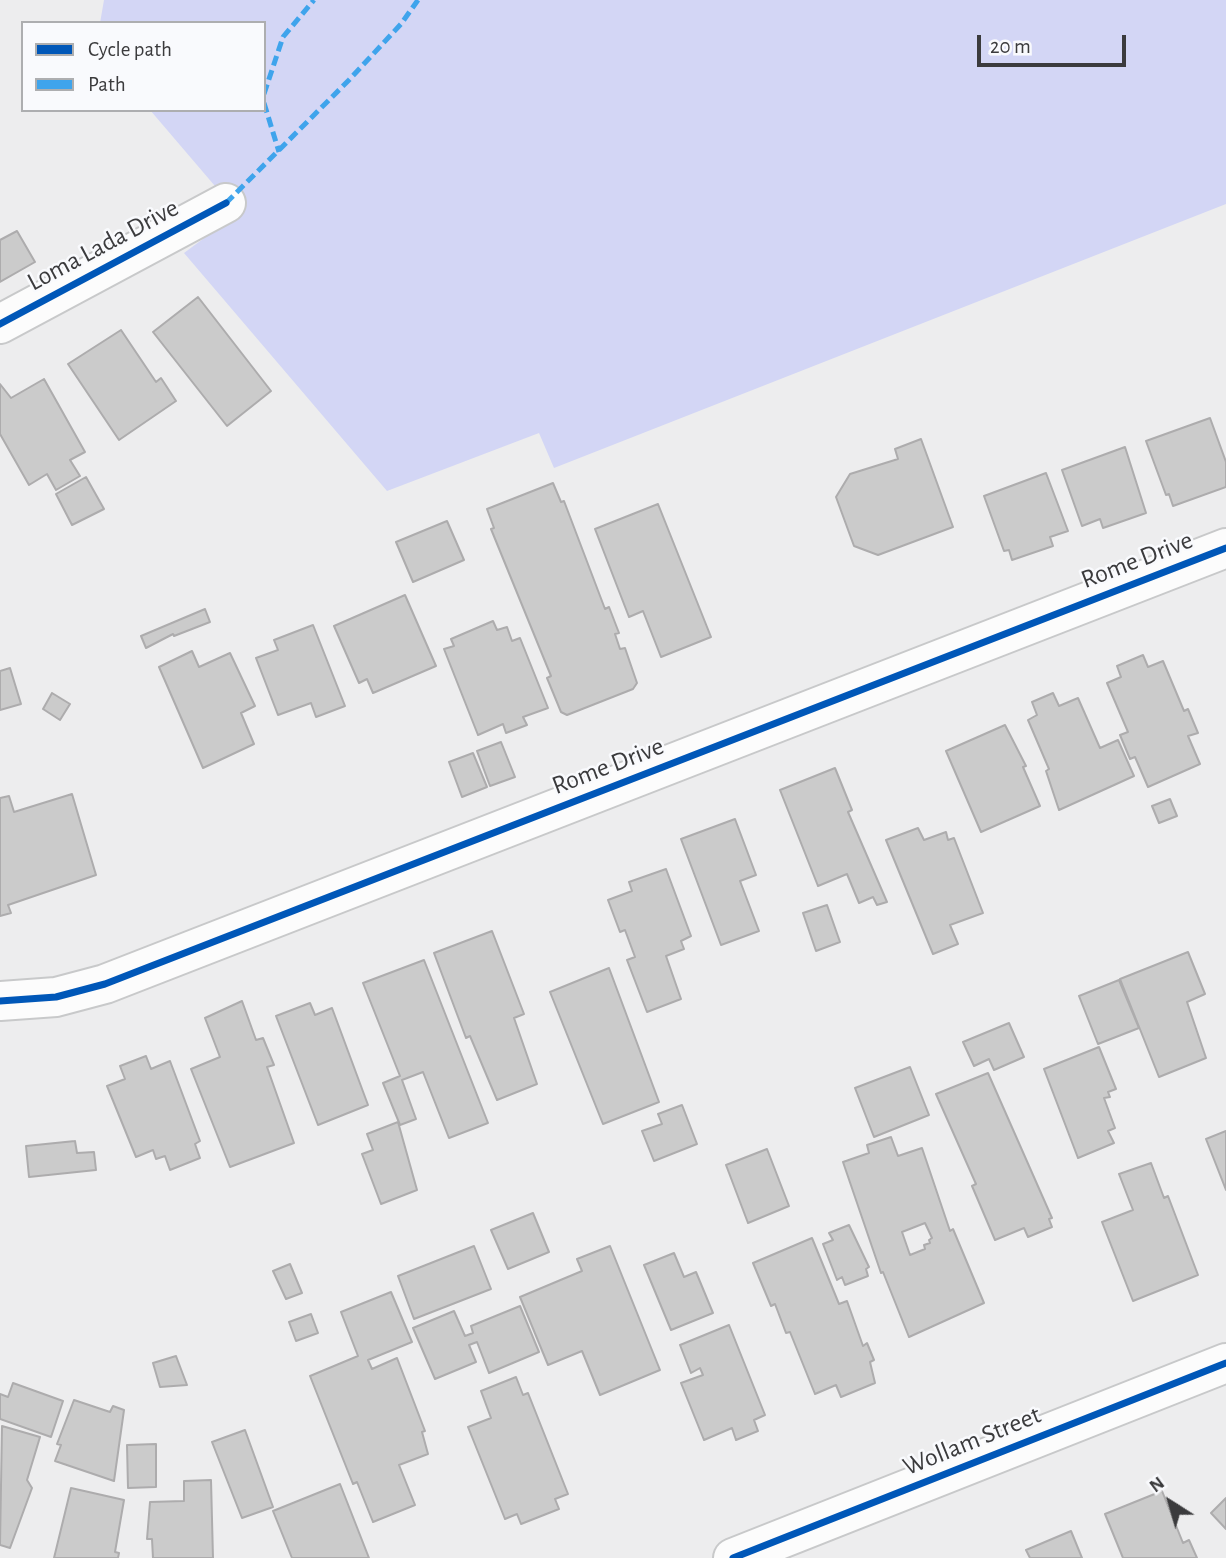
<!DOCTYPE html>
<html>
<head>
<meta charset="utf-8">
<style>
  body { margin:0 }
  #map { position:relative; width:1226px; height:1558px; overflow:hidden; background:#ededee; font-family:"Alegreya Sans",sans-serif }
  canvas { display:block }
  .legend { position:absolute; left:21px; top:21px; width:245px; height:91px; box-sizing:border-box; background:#f9fafd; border:2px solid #adaeb0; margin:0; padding:9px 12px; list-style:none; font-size:21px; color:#3b3b3d }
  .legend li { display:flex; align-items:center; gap:14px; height:35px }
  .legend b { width:35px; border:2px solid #adaeb0 }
  .north { position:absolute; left:1135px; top:1467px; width:70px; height:70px; -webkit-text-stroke:5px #f9fafd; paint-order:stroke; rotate:323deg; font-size:19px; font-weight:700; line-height:28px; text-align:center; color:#3b3b3d }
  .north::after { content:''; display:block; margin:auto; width:24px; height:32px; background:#3b3b3d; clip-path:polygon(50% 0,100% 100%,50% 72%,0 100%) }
  .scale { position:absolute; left:977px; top:35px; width:149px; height:32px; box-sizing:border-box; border:4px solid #3b3b3d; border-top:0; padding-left:9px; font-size:21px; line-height:24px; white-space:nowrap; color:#3b3b3d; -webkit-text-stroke:5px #f9fafd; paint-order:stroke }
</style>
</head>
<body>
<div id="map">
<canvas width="1226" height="1558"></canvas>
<ul class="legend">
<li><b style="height:9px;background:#0057b8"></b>Cycle path</li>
<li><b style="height:9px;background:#3fa4ec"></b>Path</li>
</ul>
<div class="north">N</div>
<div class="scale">20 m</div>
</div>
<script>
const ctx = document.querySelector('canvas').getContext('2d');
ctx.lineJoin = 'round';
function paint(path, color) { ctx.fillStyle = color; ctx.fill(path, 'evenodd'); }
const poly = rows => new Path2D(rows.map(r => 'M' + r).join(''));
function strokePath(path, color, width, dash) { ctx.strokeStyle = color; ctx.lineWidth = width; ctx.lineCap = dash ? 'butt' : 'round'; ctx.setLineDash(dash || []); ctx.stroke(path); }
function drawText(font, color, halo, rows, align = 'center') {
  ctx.font = font + ' "Alegreya Sans",sans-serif'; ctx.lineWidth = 5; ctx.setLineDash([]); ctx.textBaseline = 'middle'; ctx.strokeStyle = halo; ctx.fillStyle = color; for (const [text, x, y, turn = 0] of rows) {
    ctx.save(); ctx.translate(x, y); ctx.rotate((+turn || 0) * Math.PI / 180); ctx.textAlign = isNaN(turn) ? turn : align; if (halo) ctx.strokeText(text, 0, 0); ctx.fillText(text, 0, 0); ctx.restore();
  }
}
paint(poly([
  [104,0,1226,0,1226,204,554,468,539,433,387,491,184,253,238,213,150,110,264,110,264,23,100,23]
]), '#d3d6f5');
const building = poly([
  [17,231,35,262,0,282,0,240,17,231],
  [198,297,271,391,227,426,153,332,198,297],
  [121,330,156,382,161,378,176,401,119,440,68,364,121,330],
  [44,379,85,452,70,460,80,476,56,490,47,474,29,485,0,434,0,384,11,398,44,379],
  [1210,418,1226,462,1226,487,1173,506,1169,494,1166,495,1146,441,1210,418],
  [921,439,953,527,878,555,854,546,836,497,850,474,898,459,895,449,921,439],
  [1125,447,1146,513,1103,528,1100,519,1082,526,1062,470,1125,447],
  [1046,473,1068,531,1050,537,1053,546,1012,560,1009,550,1004,551,984,496,1046,473],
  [86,477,104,509,72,525,56,494,86,477],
  [553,483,561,502,564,501,605,609,609,607,619,633,615,634,620,649,625,648,637,683,633,689,567,715,561,712,547,678,551,676,491,529,494,528,487,509,553,483],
  [658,504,711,637,661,657,643,611,629,617,595,529,658,504],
  [447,521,464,560,413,582,396,542,447,521],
  [405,595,436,666,373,693,367,679,359,683,334,626,405,595],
  [205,609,210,622,174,636,173,634,146,648,141,636,205,609],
  [493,621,497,630,507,627,512,641,520,638,548,708,523,717,527,725,506,733,503,724,478,735,444,649,454,646,451,639,493,621],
  [313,625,345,706,316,717,311,703,278,715,256,658,278,650,274,640,313,625],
  [192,651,199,667,230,653,255,706,241,713,254,744,203,768,159,667,192,651],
  [1143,655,1148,667,1163,661,1184,711,1188,709,1198,733,1188,736,1200,764,1148,787,1135,757,1130,759,1120,735,1128,732,1107,683,1121,677,1117,666,1143,655],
  [10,668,21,704,0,710,0,671,10,668],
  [52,693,70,704,60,720,43,709,52,693],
  [1053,693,1059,706,1078,698,1100,748,1118,740,1134,776,1059,810,1046,771,1049,769,1028,720,1037,715,1032,702,1053,693],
  [1005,725,1026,766,1023,767,1040,806,981,832,946,751,1005,725],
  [501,742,515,777,490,786,477,751,501,742],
  [473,753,487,787,462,797,449,762,473,753],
  [835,768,852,810,848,812,887,902,877,905,873,897,859,903,847,874,818,886,780,790,835,768],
  [72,794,96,875,8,905,11,913,0,916,0,798,9,796,14,812,72,794],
  [1170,799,1177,816,1159,823,1152,806,1170,799],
  [735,819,756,875,740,881,759,931,721,945,681,839,735,819],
  [918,828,924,840,946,832,948,840,954,838,983,913,950,925,958,944,933,954,886,840,918,828],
  [666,869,691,936,681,941,684,949,666,956,681,999,647,1012,627,960,635,957,625,930,620,932,608,900,632,891,629,882,666,869],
  [827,905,840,942,816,951,803,913,827,905],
  [492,931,524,1014,514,1018,537,1084,497,1100,470,1036,466,1038,434,953,492,931],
  [1188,952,1205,994,1187,1002,1206,1058,1159,1077,1120,979,1188,952],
  [424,960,488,1123,449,1138,423,1072,402,1080,416,1119,400,1125,383,1083,400,1076,363,983,424,960],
  [609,968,659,1102,603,1124,550,992,609,968],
  [1119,980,1139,1028,1098,1044,1079,996,1119,980],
  [242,1001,256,1040,263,1038,274,1065,267,1067,294,1143,230,1167,191,1069,220,1057,205,1018,242,1001],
  [310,1003,315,1015,332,1008,368,1105,318,1125,276,1016,310,1003],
  [1009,1023,1024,1057,994,1070,989,1059,974,1066,963,1042,1009,1023],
  [1099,1047,1116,1089,1108,1092,1110,1097,1104,1098,1115,1128,1108,1131,1114,1143,1078,1158,1044,1069,1099,1047],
  [146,1056,151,1069,170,1061,200,1141,195,1144,200,1158,170,1170,165,1156,156,1159,153,1150,136,1157,107,1086,125,1079,120,1066,146,1056],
  [910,1067,929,1115,874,1137,855,1088,910,1067],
  [988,1073,1052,1218,1049,1219,1052,1227,1028,1237,1024,1228,995,1240,972,1186,976,1184,936,1094,988,1073],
  [682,1105,697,1144,654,1161,642,1131,662,1124,658,1114,682,1105],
  [398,1122,417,1190,381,1204,362,1154,373,1150,367,1134,398,1122],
  [1226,1131,1226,1190,1206,1139,1226,1131],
  [891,1137,898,1156,922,1148,950,1231,953,1229,984,1303,909,1337,883,1272,881,1273,843,1162,869,1153,867,1145,891,1137],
  [925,1223,932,1238,929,1240,930,1243,924,1245,925,1249,910,1255,902,1232,925,1223],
  [75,1141,77,1153,94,1152,96,1170,29,1177,26,1146,75,1141],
  [767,1149,789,1206,748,1223,726,1165,767,1149],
  [1151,1163,1164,1198,1168,1196,1198,1275,1133,1301,1102,1222,1133,1210,1119,1174,1151,1163],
  [533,1213,549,1252,508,1269,491,1230,533,1213],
  [849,1225,869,1267,866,1269,868,1276,845,1285,842,1277,837,1280,823,1244,833,1240,829,1233,849,1225],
  [812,1238,839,1304,847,1301,863,1346,867,1343,874,1360,870,1362,875,1383,841,1397,836,1385,815,1394,790,1332,786,1333,775,1304,771,1306,753,1263,812,1238],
  [474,1246,491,1289,414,1319,398,1276,474,1246],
  [610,1246,660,1370,600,1395,582,1351,548,1365,520,1297,582,1271,577,1259,610,1246],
  [674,1253,684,1277,696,1272,713,1313,671,1330,644,1265,674,1253],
  [290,1264,302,1293,286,1299,273,1271,290,1264],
  [391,1292,412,1342,368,1360,372,1369,397,1358,425,1431,422,1432,428,1454,399,1465,415,1505,373,1522,357,1482,353,1484,310,1376,358,1356,341,1312,391,1292],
  [520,1306,539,1352,489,1373,477,1342,469,1345,476,1362,435,1379,413,1328,454,1311,465,1336,473,1333,471,1326,520,1306],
  [311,1314,318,1333,296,1341,289,1322,311,1314],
  [729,1325,765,1415,754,1420,758,1431,736,1440,732,1428,704,1440,681,1383,703,1375,700,1368,691,1373,680,1345,729,1325],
  [176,1356,187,1385,160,1387,153,1363,176,1356],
  [516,1377,523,1395,528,1393,568,1494,555,1499,559,1509,521,1524,517,1514,505,1519,468,1427,491,1418,481,1391,516,1377],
  [13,1383,63,1401,51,1437,0,1419,0,1394,8,1397,13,1383],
  [74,1400,110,1412,113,1406,124,1410,114,1481,55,1461,61,1445,57,1444,74,1400],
  [2,1426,40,1437,27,1480,32,1488,10,1548,0,1545,2,1426],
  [245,1430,273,1507,242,1518,212,1442,245,1430],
  [156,1444,156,1487,128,1488,127,1445,156,1444],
  [211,1480,213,1558,153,1558,152,1539,147,1539,150,1502,184,1501,184,1481,211,1480],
  [340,1484,369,1558,292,1558,273,1511,340,1484],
  [71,1488,124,1500,115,1552,119,1553,118,1558,54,1558,71,1488],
  [1162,1491,1183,1543,1189,1540,1197,1558,1123,1558,1105,1514,1162,1491],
  [1226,1498,1226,1529,1211,1513,1226,1498],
  [1071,1531,1082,1558,1030,1558,1026,1550,1071,1531]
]);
paint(building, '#cbcbcb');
strokePath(building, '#adacad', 2);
const minor = poly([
  [0,324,226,203],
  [0,1001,56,997,105,984,1226,548],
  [733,1558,1226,1363]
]);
strokePath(minor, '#c8c9ca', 42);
strokePath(minor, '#fcfcfc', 38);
strokePath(poly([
  [264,94,283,37,314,0],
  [264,103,279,152],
  [226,203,349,80,401,24,418,0]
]), '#3fa4ec', 5, [10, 5]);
strokePath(poly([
  [0,324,226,203],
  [0,1001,56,997,105,984,1226,548],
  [733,1558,1226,1363]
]), '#0057b8', 7);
drawText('26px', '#3b3b3d', '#f9fafd', [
  ["Loma Lada Drive",103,245,-28],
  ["Rome Drive",1137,560,-21],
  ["Rome Drive",608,766,-21],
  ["Wollam Street",972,1441,-22]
]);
</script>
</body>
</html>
